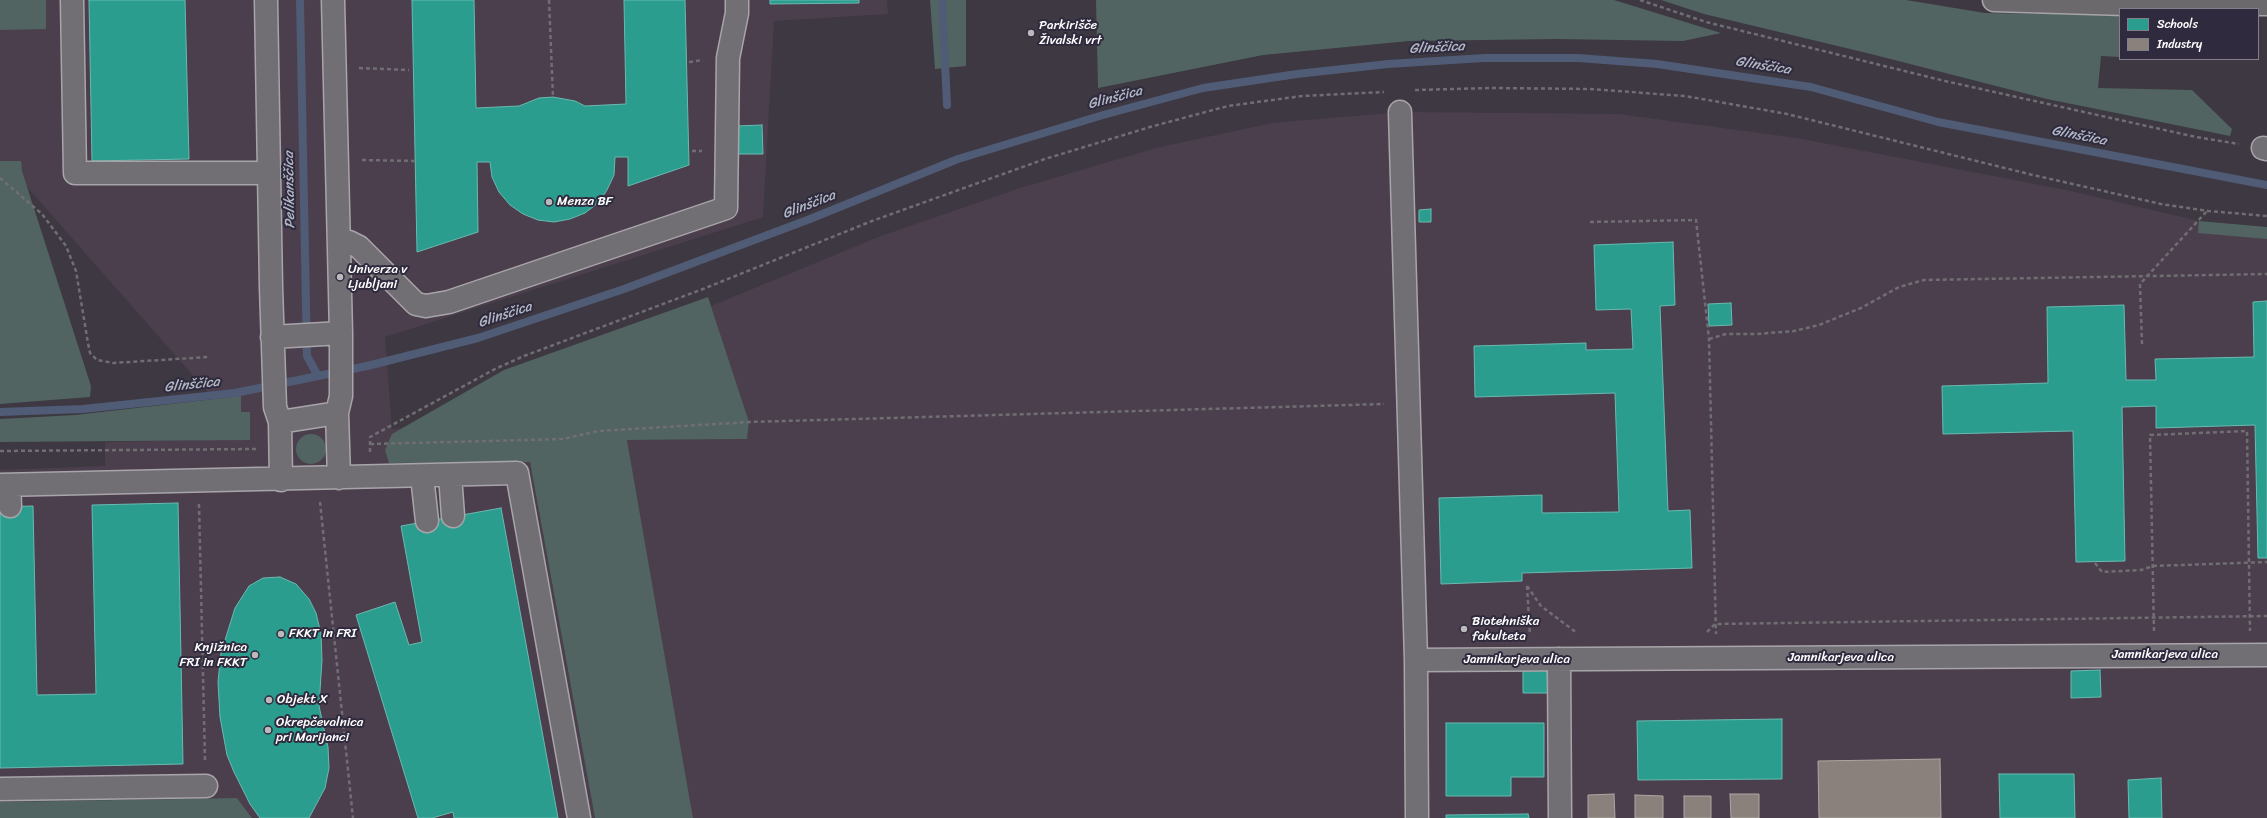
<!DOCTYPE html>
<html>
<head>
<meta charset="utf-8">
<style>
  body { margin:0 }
  #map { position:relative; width:2267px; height:818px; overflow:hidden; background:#3d3841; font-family:Sriracha,sans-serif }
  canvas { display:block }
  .legend { position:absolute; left:2119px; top:8px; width:140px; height:52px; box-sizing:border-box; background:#2f2a3d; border:1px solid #827f8b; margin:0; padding:5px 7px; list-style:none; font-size:12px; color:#fff }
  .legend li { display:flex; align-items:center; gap:8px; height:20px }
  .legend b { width:20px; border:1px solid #827f8b }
</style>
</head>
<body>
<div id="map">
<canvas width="2267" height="818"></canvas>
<ul class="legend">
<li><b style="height:11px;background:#2a9d8f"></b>Schools</li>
<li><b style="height:11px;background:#8a817c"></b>Industry</li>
</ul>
</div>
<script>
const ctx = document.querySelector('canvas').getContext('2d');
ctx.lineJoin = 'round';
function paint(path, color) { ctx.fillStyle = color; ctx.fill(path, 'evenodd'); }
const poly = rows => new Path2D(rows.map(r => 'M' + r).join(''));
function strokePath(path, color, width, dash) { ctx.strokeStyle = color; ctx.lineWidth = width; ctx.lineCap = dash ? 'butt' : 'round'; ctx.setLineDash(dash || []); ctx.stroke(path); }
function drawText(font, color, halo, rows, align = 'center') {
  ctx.font = font + ' Sriracha,sans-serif'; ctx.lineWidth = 4; ctx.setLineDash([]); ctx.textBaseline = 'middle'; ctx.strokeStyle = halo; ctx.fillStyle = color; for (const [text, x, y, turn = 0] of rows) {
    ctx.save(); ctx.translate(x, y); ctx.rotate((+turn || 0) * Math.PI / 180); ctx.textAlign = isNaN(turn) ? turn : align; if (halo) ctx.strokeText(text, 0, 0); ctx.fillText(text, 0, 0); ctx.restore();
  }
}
paint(poly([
  [46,0,887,0,888,14,774,21,763,217,385,337,392,429,523,423,595,818,252,818,237,798,0,802,0,470,105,466,105,442,249,439,27,187,0,176,0,29,46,29],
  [1400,112,1618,114,1797,138,2071,191,2199,221,2267,231,2267,818,693,818,627,440,747,439,749,422,711,306,881,236,1020,188,1156,148,1272,123]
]), '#4c3f4d');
paint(poly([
  [0,0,46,0,46,29,0,30],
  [930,0,966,0,966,66,935,69],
  [1096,0,1614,0,1721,33,1683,41,1557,39,1409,41,1263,55,1098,88],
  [1661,0,1906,0,1985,13,2120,15,2120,57,2101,56,2098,88,2192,90,2232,129,2230,136,2047,99,1871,54,1704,14],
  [0,161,21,161,22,171,91,386,90,397,0,404],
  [2199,221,2267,227,2267,239,2198,233],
  [708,297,749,422,747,439,627,440,693,818,595,818,530,462,389,463,385,450,392,434,504,370],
  [241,396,241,412,250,412,250,440,0,442,0,419,75,415],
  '296 449a15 15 0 1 1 30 0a15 15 0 1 1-30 0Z',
  [237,798,252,818,0,818,0,802]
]), '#516461');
const schools = poly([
  [89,0,185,0,189,159,92,161,89,0],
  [412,0,474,0,476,108,519,106,539,98,553,97,575,101,585,106,626,104,624,0,685,0,689,165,628,186,628,157,615,157,614,175,607,190,598,203,585,213,570,219,554,222,538,220,523,214,510,205,499,192,492,177,490,162,477,162,478,232,417,252,412,0],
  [770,0,859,0,859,3,770,4,770,0],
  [762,125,763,154,737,154,737,126,762,125],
  [1431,209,1431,222,1419,222,1419,210,1431,209],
  [1673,242,1675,305,1660,306,1668,511,1690,510,1692,568,1522,573,1522,581,1441,584,1439,498,1542,495,1542,513,1619,512,1615,393,1475,397,1474,346,1586,343,1586,350,1633,349,1631,309,1596,310,1594,245,1673,242],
  [2267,301,2267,558,2258,558,2255,425,2156,428,2156,406,2122,407,2125,561,2076,562,2073,431,1943,434,1942,386,2048,383,2047,307,2124,305,2126,380,2156,380,2155,359,2254,357,2253,302,2267,301],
  [1731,303,1732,325,1709,326,1708,304,1731,303],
  [178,503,183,764,0,768,0,507,33,506,37,695,96,694,92,505,178,503],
  [501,508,558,818,454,818,453,812,432,818,418,818,356,615,395,602,409,645,422,642,401,526,501,508],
  [280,577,296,584,309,599,316,613,321,634,322,660,319,706,328,747,329,768,325,788,309,818,260,818,250,804,234,772,227,755,220,717,218,682,221,653,235,608,249,586,263,578,280,577],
  [1547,670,1548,693,1523,693,1523,671,1547,670],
  [2100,670,2101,697,2071,698,2071,671,2100,670],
  [1782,719,1782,779,1638,780,1637,721,1782,719],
  [1446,723,1544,723,1544,777,1511,777,1511,796,1446,796,1446,723],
  [1999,774,2074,774,2075,818,2000,818,1999,774],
  [2161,778,2162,818,2129,818,2128,780,2161,778],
  [1528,814,1529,818,1446,818,1446,815,1528,814]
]);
paint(schools, '#2a9d8f');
strokePath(schools, '#6abab1', 1);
const industry = poly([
  [1940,759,1941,818,1819,818,1818,761,1940,759],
  [1614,794,1615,818,1588,818,1588,795,1614,794],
  [1730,794,1759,794,1759,818,1731,818,1730,794],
  [1635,795,1663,796,1663,818,1635,818,1635,795],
  [1684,796,1711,796,1711,818,1684,818,1684,796]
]);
paint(industry, '#8a817c');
strokePath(industry, '#ada7a3', 1);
strokePath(poly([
  [300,0,307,356,318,376],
  [942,0,947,105],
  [0,412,83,409,235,393,367,366,478,338,624,289,810,219,958,159,1103,115,1203,88,1297,74,1388,64,1484,58,1578,58,1657,64,1811,87,1938,122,2267,185]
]), '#505b76', 8);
const minor = poly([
  [72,0,75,173,269,173],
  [266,0,271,287,275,407,280,422,281,480],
  [333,0,341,333,341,396,337,413,339,478],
  [1400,112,1416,660,1417,818],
  [2263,148,2267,149],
  [339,241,349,242,359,247,416,304,426,306,449,302,726,208,728,58,737,13,737,0],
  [272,337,341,333],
  [280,422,337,413],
  [450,475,453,516],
  [422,476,427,521],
  [0,485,517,473,579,818],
  [9,485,10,506],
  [1559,659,1560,818],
  [1416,660,2267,655],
  [0,789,206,786]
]);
const major = poly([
  [1994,0,2125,4,2267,4]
]);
strokePath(minor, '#a8a5aa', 25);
strokePath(major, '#a8a5aa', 25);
strokePath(poly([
  [549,0,553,97],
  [1640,0,1706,22,1945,81,2196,137,2239,144],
  [689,62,703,60],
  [359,68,409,70],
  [1415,90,1491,88,1590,89,1685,96,1787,114,2033,175,2161,204,2208,211,2267,216],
  [692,151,702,151],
  [362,160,415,161],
  [0,178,42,214,66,246,76,271,88,343,90,353,97,360,113,363,208,357],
  [1590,222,1696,220,1709,339,1716,634],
  [1709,339,1726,334,1757,334,1794,331,1819,325,1861,308,1899,287,1924,280,2267,274],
  [2142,344,2140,284,2207,211],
  [370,444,563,439,598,431,749,422,1384,404],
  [0,451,256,449],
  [370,452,370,437,495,369,524,356,703,289,872,221,1045,159,1150,127,1228,106,1302,96,1384,92],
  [320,502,353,818],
  [199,504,205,761],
  [2095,563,2102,572,2141,570,2153,566,2267,562],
  [1527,586,1541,606,1577,633],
  [1527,586,1530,635],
  [2154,631,2150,435,2247,431,2250,631],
  [1707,632,1715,624,2267,616]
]), '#706e73', 2.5, [4, 3]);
strokePath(minor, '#716f74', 22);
strokePath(major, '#6c696d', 22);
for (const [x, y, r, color] of [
  [1031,33,4,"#bbb9bc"],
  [549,202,4,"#bbb9bc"],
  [340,277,4,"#bbb9bc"],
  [1464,629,4,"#bbb9bc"],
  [281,634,4,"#bbb9bc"],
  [255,655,4,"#bbb9bc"],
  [269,700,4,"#bbb9bc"],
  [268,730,4,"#bbb9bc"]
]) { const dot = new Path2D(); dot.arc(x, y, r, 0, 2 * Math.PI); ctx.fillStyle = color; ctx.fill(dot); strokePath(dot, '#2f2a3d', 1.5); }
drawText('13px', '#fff', '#2f2a3d', [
  ["Parkirišče",1039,26],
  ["Živalski vrt",1039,41],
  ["Menza BF",557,202],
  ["Univerza v",348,270],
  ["Ljubljani",348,285],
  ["Biotehniška",1472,622],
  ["fakulteta",1472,637],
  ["FKKT in FRI",289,634],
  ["Knjižnica",247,648,"right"],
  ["FRI in FKKT",247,663,"right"],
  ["Objekt X",277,700],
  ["Okrepčevalnica",276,723],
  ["pri Marijanci",276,738]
], 'left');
drawText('13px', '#fff', '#2f2a3d', [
  ["Jamnikarjeva ulica",2165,655],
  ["Jamnikarjeva ulica",1841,658],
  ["Jamnikarjeva ulica",1517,660]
]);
drawText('italic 14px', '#b1b7c4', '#2f2a3d', [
  ["Glinščica",1437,48,-3],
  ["Glinščica",1763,66,9],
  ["Glinščica",1115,98,-15],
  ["Glinščica",2079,136,11],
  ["Pelikanščica",290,190,-91],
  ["Glinščica",809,205,-21],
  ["Glinščica",505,315,-18],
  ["Glinščica",192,385,-6]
]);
</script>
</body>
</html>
